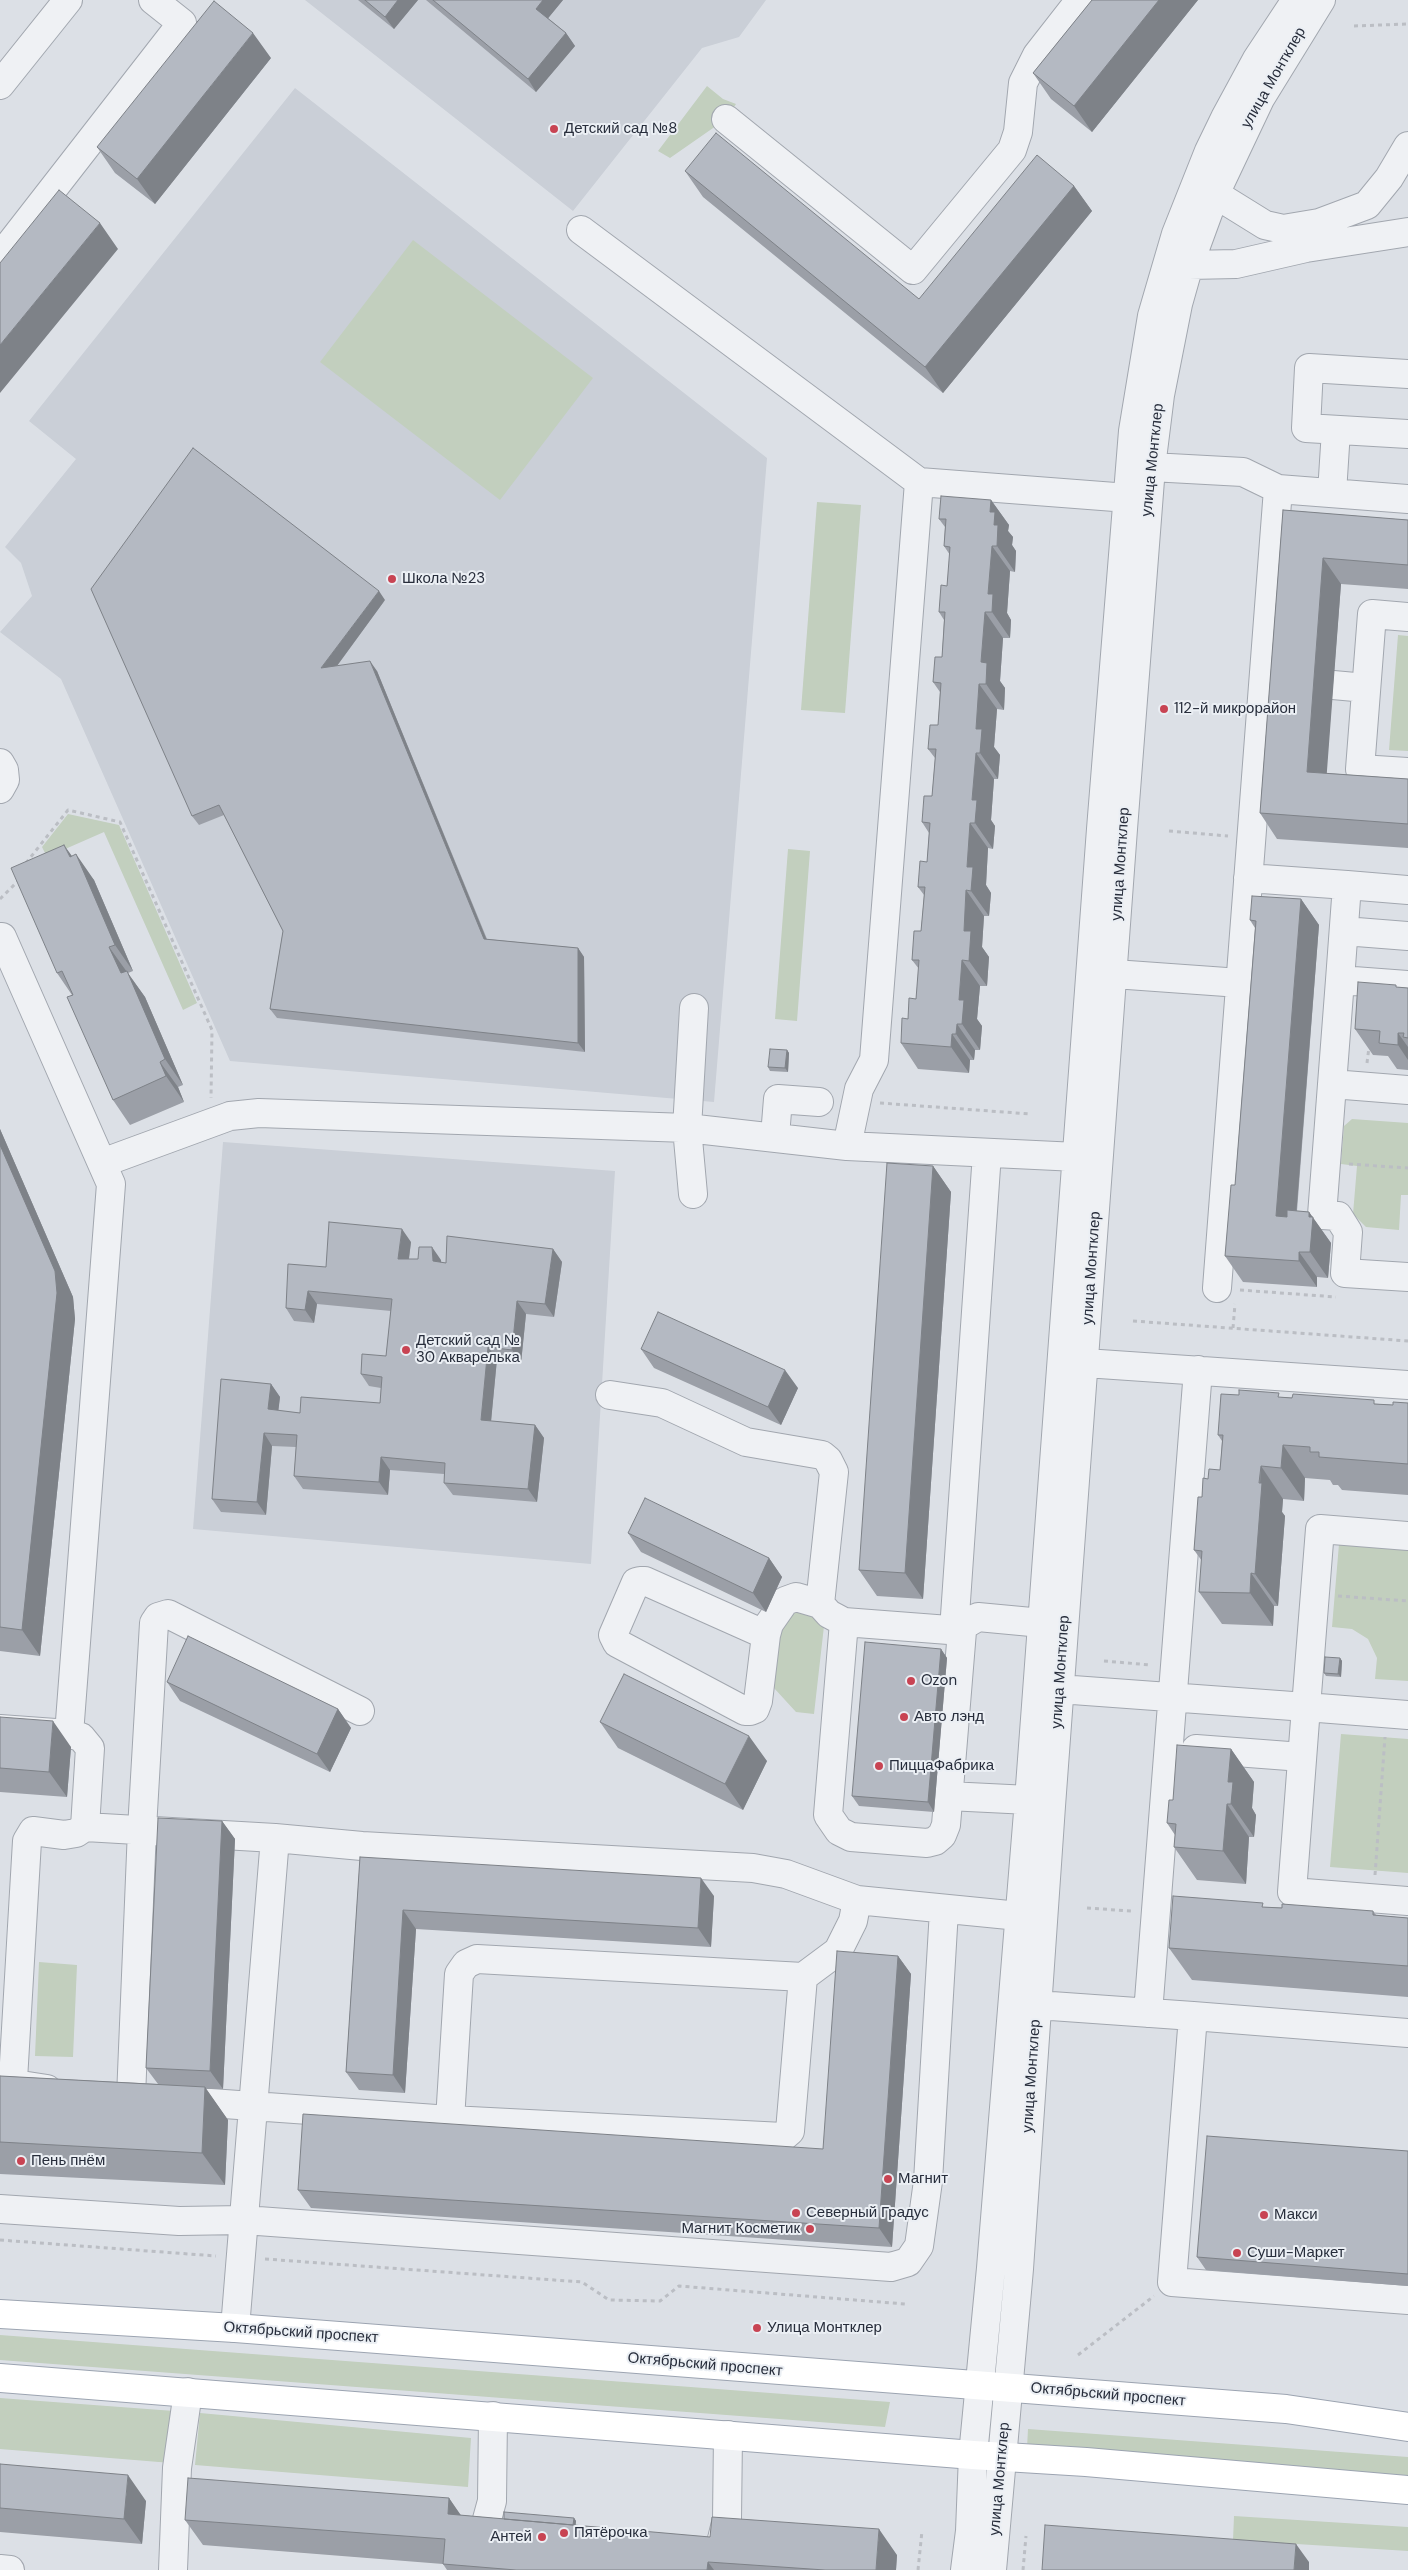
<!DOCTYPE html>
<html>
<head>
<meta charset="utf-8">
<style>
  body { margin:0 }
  canvas { display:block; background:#dce0e6 }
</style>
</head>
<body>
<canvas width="1408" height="2570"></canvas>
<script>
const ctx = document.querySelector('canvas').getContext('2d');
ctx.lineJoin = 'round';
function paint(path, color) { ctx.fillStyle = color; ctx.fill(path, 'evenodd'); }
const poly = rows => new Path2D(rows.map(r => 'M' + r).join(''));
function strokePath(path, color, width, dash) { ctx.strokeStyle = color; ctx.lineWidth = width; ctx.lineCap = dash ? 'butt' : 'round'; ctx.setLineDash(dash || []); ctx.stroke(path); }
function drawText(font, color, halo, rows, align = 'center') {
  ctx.font = font + ' "DM Sans",sans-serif'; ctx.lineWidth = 4; ctx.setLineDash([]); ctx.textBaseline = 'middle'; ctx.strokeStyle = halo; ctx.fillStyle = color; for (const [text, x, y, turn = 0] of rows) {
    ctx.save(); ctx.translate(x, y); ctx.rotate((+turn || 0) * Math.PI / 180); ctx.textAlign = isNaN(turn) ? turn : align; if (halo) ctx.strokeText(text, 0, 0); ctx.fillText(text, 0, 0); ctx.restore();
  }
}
paint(poly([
  [305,0,766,0,739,37,702,48,573,211],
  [295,88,767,458,714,1102,230,1061,61,679,0,632,32,596,21,563,5,547,76,459,29,421],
  [223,1142,615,1171,591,1564,193,1529]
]), '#cacfd7');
paint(poly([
  [707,86,723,99,736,104,726,119,670,158,658,151],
  [413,240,593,378,500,500,320,362],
  [817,502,861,505,845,713,801,710],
  [1398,635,1408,636,1408,751,1389,750],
  [68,814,119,825,197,1003,183,1010,104,832,47,857,42,847],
  [788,849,810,851,797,1021,775,1019],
  [1352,1119,1408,1123,1408,1195,1401,1195,1399,1230,1366,1227,1353,1214,1357,1166,1341,1164,1344,1126],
  [1339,1544,1408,1550,1408,1681,1375,1679,1377,1658,1368,1639,1352,1629,1332,1627],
  [810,1606,824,1626,814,1714,796,1712,774,1688,781,1629,790,1614,798,1609],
  [1341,1734,1408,1739,1408,1873,1330,1867],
  [39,1962,77,1965,73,2057,35,2056],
  [0,2335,890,2402,885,2427,0,2360],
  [0,2398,174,2411,171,2463,0,2449],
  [200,2413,471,2438,468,2487,195,2465],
  [1028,2429,1408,2457,1408,2477,1027,2448],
  [1234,2516,1408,2527,1408,2551,1233,2540]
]), '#c2cfbe');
const minor = poly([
  [0,85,68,0],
  [726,119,913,270,1012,150,1018,132,1023,83,1037,55,1080,0],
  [1215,194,1265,225,1283,229,1319,223,1367,205,1389,178,1408,146],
  [581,230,919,482],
  [0,257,182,23,153,0],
  [1189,265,1236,264,1306,248,1408,232],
  [1408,374,1309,368,1306,428,1408,434],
  [1151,467,1243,472,1278,489,1408,499],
  [1332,493,1336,430],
  [1408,617,1372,614,1360,769,1408,772],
  [1333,685,1366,688],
  [0,763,4,770,5,780,0,789],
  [1248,878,1347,885,1340,980],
  [1347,885,1408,890],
  [1344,931,1408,936],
  [0,938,2,937,111,1184,69,1734],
  [1114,974,1240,983],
  [1408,985,1340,980,1322,1215,1338,1216,1348,1232,1345,1273,1408,1277],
  [1332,1084,1408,1090],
  [775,1136,778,1099,819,1102],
  [847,1146,859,1089,874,1060,919,482,1128,498],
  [102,1163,230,1116,259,1113,687,1128,847,1146,1077,1157],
  [693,1194,687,1128,694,1008],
  [1217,1288,1278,489],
  [1085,1363,1408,1385],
  [610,1395,662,1403,746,1442,822,1455,828,1460,834,1472,820,1604,829,1614,844,1622,962,1631],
  [1408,1536,1320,1529,1306,1707,1408,1715],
  [844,1622,828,1815,839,1831,851,1837,927,1843,935,1841,942,1835,946,1825,962,1631,964,1625,978,1617,1042,1623],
  [954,1630,987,1153],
  [766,1635,758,1701,755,1709,750,1711,745,1711,617,1643,613,1635,636,1582,640,1581,645,1581,766,1635,769,1624,785,1601,796,1597,820,1604],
  [1059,1689,1306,1707,1292,1892,1408,1901],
  [0,1729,69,1734,81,1737,90,1748,85,1827,76,1833,64,1835,33,1831,27,1841,13,2080,21,2085,47,2089],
  [1196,1749,1302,1757],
  [948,1796,1029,1800],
  [85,1827,275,1838,362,1846,753,1868,786,1874,857,1900],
  [1037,2005,1193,2016,1172,2282,1408,2300],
  [1148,2013,1198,1370],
  [1193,2016,1408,2033],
  [131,2097,142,1829,154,1623,158,1617,168,1614,360,1711],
  [182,2101,450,2120,783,2137,790,2131,803,1977,838,1951,853,1921,857,1900,1019,1916],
  [450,2120,459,1974,466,1964,477,1959,803,1977],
  [0,2209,179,2221,244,2220,891,2267,908,2262,919,2246,928,2181,944,1910],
  [235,2328,275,1838],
  [483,2534,492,2501,493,2416],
  [718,2555,727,2519,728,2435],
  [0,2569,10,2570],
  [173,2570,177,2468,188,2392],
  [965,2570,970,2531,973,2455,991,2268,1029,1800,1101,829,1133,431,1152,316,1176,234,1209,151,1225,118,1257,59,1296,0],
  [992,2570,1019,2269,1051,1806,1123,829,1151,467,1160,395,1178,304,1189,265,1215,194,1260,99,1321,0]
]);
const major = poly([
  [0,2314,235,2328,1286,2409,1408,2427],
  [0,2378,973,2455,1086,2462,1408,2490]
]);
strokePath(minor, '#a2a7af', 30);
strokePath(major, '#9ca4b1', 30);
strokePath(poly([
  [1354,26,1408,24],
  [1169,831,1228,836],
  [26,863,68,810,120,822,212,1030,211,1098],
  [0,899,19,880],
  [1367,1063,1369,1047],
  [880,1103,1031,1114],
  [1349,1164,1408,1168],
  [1240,1290,1336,1297],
  [1133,1321,1408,1341],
  [1233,1328,1235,1304],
  [1338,1596,1408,1601],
  [1104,1661,1151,1665],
  [1375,1875,1385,1737],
  [1087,1908,1131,1911],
  [0,2240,216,2256],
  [265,2259,582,2282,609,2300,660,2301,679,2286,905,2304],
  [1078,2355,1154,2296],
  [918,2570,922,2531],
  [1023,2570,1026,2536]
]), '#bbbec4', 3, [4, 4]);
strokePath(minor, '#eff1f4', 28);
strokePath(major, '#fff', 28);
paint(poly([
  [358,0,418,0,394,29],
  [426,0,563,0,548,18,566,33,575,46,536,92],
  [1092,0,1198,0,1092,132,1051,99,1033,73],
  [271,58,155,204,115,173,97,147],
  [685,171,919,299,1074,186,1092,211,943,393,703,197],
  [991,500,1009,525,1008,531,1013,537,1012,545,1016,551,1015,572,1010,571,1007,613,1011,620,1010,638,1003,638,1000,681,1005,688,1004,710,997,709,994,747,1000,755,998,779,994,779,991,820,995,826,993,849,988,848,986,885,991,893,989,916,984,916,982,947,989,957,987,986,980,986,977,1019,982,1026,980,1050,975,1050,974,1060,970,1060,969,1073,918,1069,901,1043,908,1019,916,999,919,969,912,960,921,931,924,895,918,887,927,862,929,833,922,822,932,796,935,758,928,749,938,725,940,692,933,682,942,657,944,620,939,612,947,586,950,555,944,546,945,527,939,519],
  [1283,510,1408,520,1408,589,1341,584,1326,773,1408,779,1408,848,1277,839,1260,813],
  [385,600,337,666,377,671,487,939,578,948,584,957,585,1052,277,1018,270,1009,283,931,224,815,199,825,192,816],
  [72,856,94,880,133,971,128,973,145,997,183,1085,178,1087,184,1102,130,1125,113,1100,72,995,57,973],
  [1301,899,1319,925,1297,1211,1309,1212,1331,1243,1328,1278,1317,1277,1317,1287,1243,1282,1225,1256,1235,1185,1255,928,1250,920],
  [1398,987,1408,988,1408,1070,1397,1069,1388,1056,1373,1055,1355,1029],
  [787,1050,789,1053,788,1072,770,1071,768,1067],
  [0,1129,73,1297,75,1319,40,1656,0,1651],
  [933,1166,951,1192,923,1599,877,1596,859,1570],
  [411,1242,409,1259,441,1260,441,1262,446,1263,553,1249,562,1262,554,1317,526,1314,521,1363,497,1359,491,1421,535,1425,544,1438,537,1502,453,1495,444,1483,444,1474,390,1470,388,1495,303,1489,294,1476,296,1447,272,1446,266,1515,221,1512,212,1499,271,1384,280,1397,278,1411,300,1413,380,1403,381,1388,369,1386,361,1374,386,1356,391,1311,317,1304,314,1323,294,1321,286,1308,326,1267],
  [641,1349,798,1388,781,1425,654,1368],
  [1282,1397,1393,1405,1408,1403,1408,1495,1342,1490,1338,1485,1333,1485,1330,1480,1305,1478,1304,1501,1283,1499,1282,1512,1285,1516,1278,1606,1274,1606,1273,1626,1222,1624,1199,1592,1202,1561,1194,1550,1202,1497,1208,1479,1220,1470,1222,1441,1218,1435],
  [628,1533,769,1558,782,1577,766,1612,641,1552],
  [941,1649,947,1658,934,1812,859,1806,852,1796],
  [1340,1658,1342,1661,1341,1677,1326,1676,1324,1673],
  [167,1682,338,1709,351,1728,330,1772,180,1701],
  [0,1717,71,1747,67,1797,0,1792],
  [600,1722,767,1761,743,1810,618,1748],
  [1231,1749,1254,1782,1252,1808,1256,1815,1254,1837,1249,1837,1246,1884,1197,1880,1174,1847,1175,1835,1167,1823,1173,1800],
  [222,1821,235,1839,223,2089,206,2089,228,2120,225,2185,0,2174,0,2076,158,2084,146,2068],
  [360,1857,714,1896,711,1947,416,1929,405,2093,359,2090,346,2072],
  [1265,1907,1373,1911,1376,1915,1408,1918,1408,1997,1192,1980,1169,1948],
  [898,1956,911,1974,892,2247,311,2208,298,2190,823,2149],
  [1408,2151,1408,2286,1206,2270,1197,2257],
  [0,2464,146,2501,142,2544,0,2532],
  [449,2498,460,2515,504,2519,574,2518,576,2521,575,2525,897,2555,896,2570,447,2570,443,2564,203,2545,185,2520]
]), '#9b9fa7');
paint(poly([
  [398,0,418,0,394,29,385,17],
  [543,0,563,0,545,22,536,9],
  [1159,0,1198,0,1092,132,1074,106],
  [253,33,271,58,155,204,137,179],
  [566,33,575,46,536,92,528,79],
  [1074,186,1092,211,943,393,925,367],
  [100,223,118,249,0,393,0,345],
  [991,500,1009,525,1008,531,1013,537,1012,545,1016,551,1015,572,997,546,994,525,990,512],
  [992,546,1010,571,1007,613,1011,620,1010,638,992,612,988,594],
  [1323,558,1341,584,1325,797,1307,772],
  [379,591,385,600,328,678,321,668],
  [985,612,1003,638,1000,681,1005,688,1004,710,986,684,981,662],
  [370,661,377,671,490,948,484,939],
  [979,684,997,709,994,747,1000,755,998,779,980,753,976,729],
  [976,753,994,779,991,820,995,826,993,849,975,823,972,800],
  [970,823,988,848,986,885,991,893,989,916,971,891,967,867],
  [64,845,82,870,70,857],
  [76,854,94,880,133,971,115,945],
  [966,890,984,916,982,947,989,957,987,986,969,961,964,931],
  [1301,899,1319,925,1294,1242,1276,1216],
  [109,947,145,997,183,1085,165,1059,121,973],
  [578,948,584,957,585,1052,578,1043],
  [962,960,980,986,977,1019,982,1026,980,1050,962,1024,959,1000],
  [957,1024,975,1050,974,1060,956,1034],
  [1398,1033,1408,1047,1408,1060,1398,1045],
  [952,1034,970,1060,969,1073,951,1047],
  [787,1050,789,1053,788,1072,785,1068],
  [160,1062,178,1087,184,1102,166,1076],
  [0,1129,73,1297,75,1319,40,1656,22,1630,0,1145],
  [933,1166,951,1192,923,1599,905,1573],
  [1309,1212,1331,1243,1328,1278,1310,1252],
  [402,1229,411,1242,407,1272,398,1259],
  [432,1247,441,1260,442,1273,433,1261],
  [553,1249,562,1262,554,1317,545,1304],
  [1299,1252,1317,1277,1317,1287,1299,1261],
  [308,1291,317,1304,314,1323,305,1310],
  [517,1301,526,1314,521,1363,512,1350],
  [488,1347,497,1359,490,1432,481,1420],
  [785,1370,798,1388,781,1425,768,1407],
  [271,1384,280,1397,277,1422,268,1409],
  [535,1425,544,1438,537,1502,528,1489],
  [264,1433,272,1446,266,1515,257,1502],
  [1283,1445,1305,1478,1304,1501,1281,1468],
  [381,1457,390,1470,388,1495,379,1482],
  [1261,1466,1283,1499,1282,1512,1285,1516,1278,1606,1255,1574],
  [769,1558,782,1577,766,1612,753,1593],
  [1251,1573,1274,1606,1273,1626,1250,1593],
  [941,1649,947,1658,934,1812,928,1802],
  [1340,1658,1342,1661,1341,1677,1338,1674],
  [338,1709,351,1728,330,1772,317,1754],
  [53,1721,71,1747,67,1797,49,1772],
  [749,1736,767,1761,743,1810,725,1784],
  [1231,1749,1254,1782,1252,1808,1256,1815,1254,1837,1231,1804,1228,1782],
  [1227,1804,1249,1837,1246,1884,1223,1851],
  [222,1821,235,1839,223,2089,210,2071],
  [701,1878,714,1896,711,1947,698,1928],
  [403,1910,416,1929,405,2093,393,2075],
  [898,1956,911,1974,892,2247,879,2228],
  [205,2087,228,2120,225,2185,202,2153],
  [128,2475,146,2501,142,2544,124,2519],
  [449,2498,467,2524,448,2514],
  [574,2518,576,2521,575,2534,572,2531],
  [879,2529,897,2555,896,2570,876,2570],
  [1296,2544,1309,2562,1309,2570,1294,2570],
  [708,2562,714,2570,707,2570]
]), '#7e8288');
const building = poly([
  [365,0,398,0,385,17,365,0],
  [433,0,543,0,536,9,566,33,528,79,433,0],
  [1092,0,1159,0,1074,106,1033,73,1092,0],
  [214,1,253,33,137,179,97,147,214,1],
  [716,133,919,299,1037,155,1074,186,925,367,685,171,716,133],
  [59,190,100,223,0,345,0,263,59,190],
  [193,448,379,591,321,668,370,661,484,939,578,948,578,1043,270,1009,283,931,219,805,192,816,91,589,193,448],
  [941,496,991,500,990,512,995,512,994,525,998,525,997,546,992,546,988,594,993,594,992,612,985,612,981,662,987,663,986,684,979,684,976,729,982,729,980,753,976,753,972,800,977,800,975,823,970,823,967,867,973,867,971,891,966,890,964,931,971,931,969,961,962,960,959,1000,964,1000,962,1024,957,1024,956,1034,952,1034,951,1047,901,1043,902,1018,908,1019,909,998,916,999,919,960,912,960,914,931,921,931,925,887,918,887,920,861,927,862,930,823,922,822,924,796,932,796,936,749,928,749,930,725,938,725,941,683,933,682,935,657,942,657,945,612,939,612,941,585,947,586,950,547,944,546,946,519,939,519,941,496],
  [1283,510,1408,520,1408,565,1323,558,1307,772,1408,779,1408,824,1260,813,1283,510],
  [64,845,70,857,76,854,115,945,109,947,121,973,127,971,165,1059,160,1062,166,1076,113,1100,67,997,73,995,62,971,57,973,11,868,64,845],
  [1252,896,1301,899,1276,1216,1287,1217,1287,1210,1309,1212,1309,1217,1313,1217,1310,1252,1299,1252,1299,1261,1225,1256,1231,1185,1235,1185,1256,921,1250,920,1252,896],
  [1358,982,1396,985,1396,987,1408,988,1408,1038,1403,1037,1404,1033,1398,1033,1398,1045,1379,1043,1380,1031,1355,1029,1358,982],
  [770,1049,787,1050,785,1068,768,1067,770,1049],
  [0,1145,55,1271,57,1293,22,1630,0,1627,0,1145],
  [887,1163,933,1166,905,1573,859,1570,887,1163],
  [329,1222,402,1229,398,1259,418,1259,419,1247,432,1247,433,1261,446,1263,447,1236,553,1249,545,1304,517,1301,512,1350,488,1347,481,1420,535,1425,528,1489,444,1483,445,1463,381,1457,379,1482,294,1476,297,1435,264,1433,257,1502,212,1499,221,1379,271,1384,268,1409,300,1413,301,1397,380,1403,382,1377,361,1374,362,1354,386,1356,392,1299,308,1291,305,1310,286,1308,288,1264,326,1267,329,1222],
  [658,1312,785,1370,768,1407,641,1349,658,1312],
  [1239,1390,1279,1393,1278,1397,1292,1398,1293,1394,1374,1400,1374,1404,1393,1405,1393,1402,1408,1403,1408,1464,1319,1457,1319,1452,1310,1452,1310,1447,1283,1445,1281,1468,1261,1466,1259,1483,1262,1483,1255,1574,1251,1573,1250,1593,1199,1592,1202,1551,1194,1550,1198,1497,1202,1497,1203,1478,1208,1479,1209,1469,1220,1470,1223,1435,1218,1435,1221,1394,1239,1395,1239,1390],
  [645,1498,769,1558,753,1593,628,1533,645,1498],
  [188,1636,338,1709,317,1754,167,1682,188,1636],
  [865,1642,941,1649,928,1802,852,1796,865,1642],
  [1325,1657,1340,1658,1338,1674,1324,1673,1325,1657],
  [624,1674,749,1736,725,1784,600,1722,624,1674],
  [0,1717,53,1721,49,1772,0,1768,0,1717],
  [1177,1745,1231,1749,1228,1782,1233,1782,1231,1804,1227,1804,1223,1851,1174,1847,1176,1824,1167,1823,1169,1800,1173,1800,1177,1745],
  [158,1818,222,1821,210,2071,146,2068,158,1818],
  [360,1857,701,1878,698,1928,403,1910,393,2075,346,2072,360,1857],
  [1173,1896,1263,1903,1262,1907,1282,1908,1282,1904,1373,1911,1373,1915,1408,1918,1408,1966,1169,1948,1173,1896],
  [837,1951,898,1956,879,2228,298,2190,303,2114,823,2149,837,1951],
  [0,2076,205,2087,202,2153,0,2142,0,2076],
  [1207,2136,1408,2151,1408,2274,1197,2257,1207,2136],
  [0,2464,128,2475,124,2519,0,2508,0,2464],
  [188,2478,449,2498,448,2514,710,2537,712,2517,879,2529,876,2570,825,2570,708,2562,707,2570,516,2570,443,2564,445,2539,185,2520,188,2478],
  [504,2512,574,2518,573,2525,504,2519,504,2512],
  [1045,2525,1296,2544,1294,2570,1042,2570,1045,2525]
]);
paint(building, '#b4b9c2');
strokePath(building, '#7e8288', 1);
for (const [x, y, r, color] of [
  [554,129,5,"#c84453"],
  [392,579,5,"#c84453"],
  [1164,709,5,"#c84453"],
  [406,1350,5,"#c84453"],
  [911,1681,5,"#c84453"],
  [904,1717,5,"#c84453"],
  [879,1766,5,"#c84453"],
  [21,2161,5,"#c84453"],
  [888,2179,5,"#c84453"],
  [796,2213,5,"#c84453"],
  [1264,2215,5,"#c84453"],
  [810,2229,5,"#c84453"],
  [1237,2253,5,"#c84453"],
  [757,2328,5,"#c84453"],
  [564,2533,5,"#c84453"],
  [542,2537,5,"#c84453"]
]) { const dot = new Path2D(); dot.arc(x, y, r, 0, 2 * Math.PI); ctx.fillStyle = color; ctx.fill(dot); strokePath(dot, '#ebeff4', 2); }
drawText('15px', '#272d3b', '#ebeff4', [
  ["улица Монтклер",1274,78,-60],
  ["улица Монтклер",1153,460,-84],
  ["улица Монтклер",1121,864,-86],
  ["улица Монтклер",1092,1268,-86],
  ["улица Монтклер",1061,1672,-86],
  ["улица Монтклер",1032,2076,-86],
  ["Октябрьский проспект",301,2333,4],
  ["Октябрьский проспект",705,2365,5],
  ["Октябрьский проспект",1108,2395,5],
  ["улица Монтклер",1000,2479,-85]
]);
drawText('15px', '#272d3b', '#ebeff4', [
  ["Детский сад №8",564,129],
  ["Школа №23",402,579],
  ["112-й микрорайон",1174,709],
  ["Детский сад №",416,1341],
  ["30 Акварелька",416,1358],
  ["Ozon",921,1681],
  ["Авто лэнд",914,1717],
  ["ПиццаФабрика",889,1766],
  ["Пень пнём",31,2161],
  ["Магнит",898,2179],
  ["Северный Градус",806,2213],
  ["Макси",1274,2215],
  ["Магнит Косметик",800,2229,"right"],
  ["Суши-Маркет",1247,2253],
  ["Улица Монтклер",767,2328],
  ["Пятёрочка",574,2533],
  ["Антей",532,2537,"right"]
], 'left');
</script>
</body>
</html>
